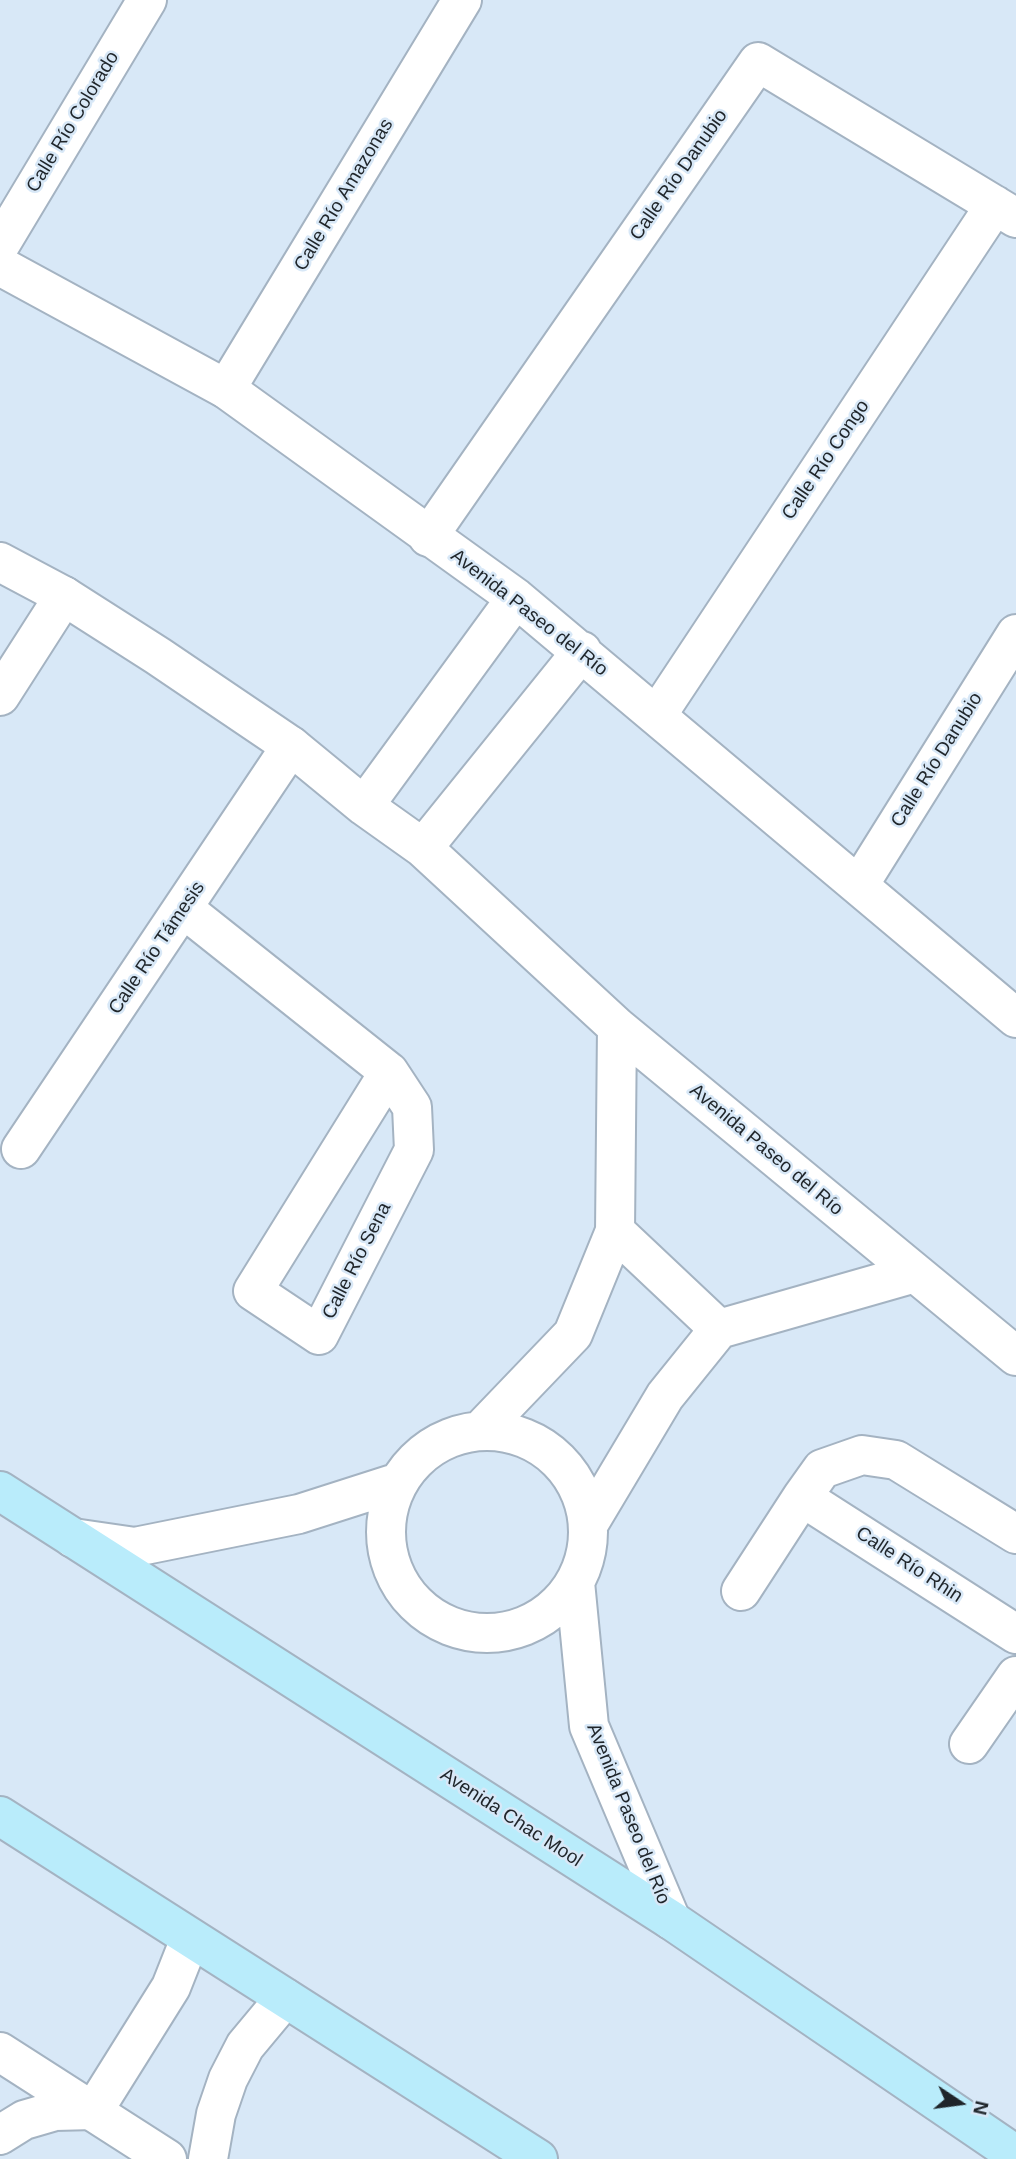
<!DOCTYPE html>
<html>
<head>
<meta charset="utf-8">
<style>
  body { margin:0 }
  #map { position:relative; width:1016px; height:2159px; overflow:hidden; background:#d8e8f7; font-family:Arial,sans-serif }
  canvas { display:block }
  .north { position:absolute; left:925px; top:2068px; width:70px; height:70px; -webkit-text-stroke:5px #d8e8f7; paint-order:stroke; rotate:103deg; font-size:19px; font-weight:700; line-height:28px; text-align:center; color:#1f252a }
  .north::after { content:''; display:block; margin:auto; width:24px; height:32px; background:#1f252a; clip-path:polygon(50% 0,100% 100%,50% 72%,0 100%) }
</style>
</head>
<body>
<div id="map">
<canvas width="1016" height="2159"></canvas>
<div class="north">N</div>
</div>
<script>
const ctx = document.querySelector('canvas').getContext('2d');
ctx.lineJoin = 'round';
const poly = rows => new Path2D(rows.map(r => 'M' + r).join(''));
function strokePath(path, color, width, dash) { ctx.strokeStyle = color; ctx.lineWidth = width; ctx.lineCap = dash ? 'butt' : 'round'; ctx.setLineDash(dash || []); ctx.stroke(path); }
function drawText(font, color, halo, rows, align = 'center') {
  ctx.font = font + ' Arial,sans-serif'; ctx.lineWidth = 5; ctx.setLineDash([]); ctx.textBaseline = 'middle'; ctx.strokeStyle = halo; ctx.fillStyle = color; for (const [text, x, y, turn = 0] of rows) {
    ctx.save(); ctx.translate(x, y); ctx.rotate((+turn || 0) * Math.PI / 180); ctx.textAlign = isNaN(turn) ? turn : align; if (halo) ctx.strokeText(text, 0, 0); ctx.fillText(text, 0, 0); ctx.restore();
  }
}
const minor = poly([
  [0,245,147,0],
  [226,389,462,0],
  [428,537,758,62,1016,218],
  [0,696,64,596],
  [657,715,995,205],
  [859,885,1016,634],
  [184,909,389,1072],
  [389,1072,412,1107,414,1150,319,1335,253,1291,389,1072],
  [21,1149,291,746],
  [1016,1534,896,1460,862,1455,822,1469,802,1497,1016,1634],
  [741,1591,802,1497],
  [969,1744,1016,1676],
  [0,2052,167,2159]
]);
const tertiary = poly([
  [0,266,226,389,516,598,1016,1018],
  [0,562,64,596,158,656,291,746,364,806,423,848,617,1027,1016,1356],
  [364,806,516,598],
  [423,848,582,651],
  [615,1231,719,1329],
  [480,1431,573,1334,615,1231,617,1027],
  '386 1532a101 101 0 1 1 202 0a101 101 0 1 1-202 0Z',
  [588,1525,665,1396,719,1329,915,1273],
  [73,1538,135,1547,299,1514,399,1482],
  [575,1582,589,1726,671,1920],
  [0,2135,24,2120,55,2111,94,2110,171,1987,190,1939],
  [208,2159,216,2114,228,2079,245,2046,285,1998]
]);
const secondary = poly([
  [0,1491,671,1920,1016,2155],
  [0,1816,538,2159]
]);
strokePath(minor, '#a4b3c2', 42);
strokePath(tertiary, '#a4b3c2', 42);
strokePath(secondary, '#a4b3c2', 42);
strokePath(minor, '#fff', 38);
strokePath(tertiary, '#fff', 38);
strokePath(secondary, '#b9ecfb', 38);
drawText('19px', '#1f252a', '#d8e8f7', [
  ["Calle Río Colorado",73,122,-59],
  ["Calle Río Danubio",679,175,-55],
  ["Calle Río Amazonas",344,195,-59],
  ["Calle Río Congo",826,460,-56],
  ["Avenida Paseo del Río",529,613,38],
  ["Calle Río Danubio",937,760,-58],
  ["Calle Río Támesis",157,948,-56],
  ["Avenida Paseo del Río",766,1150,40],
  ["Calle Río Sena",357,1261,-63],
  ["Calle Río Rhin",909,1565,33],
  ["Avenida Paseo del Río",628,1814,68],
  ["Avenida Chac Mool",511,1818,33]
]);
</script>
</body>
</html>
